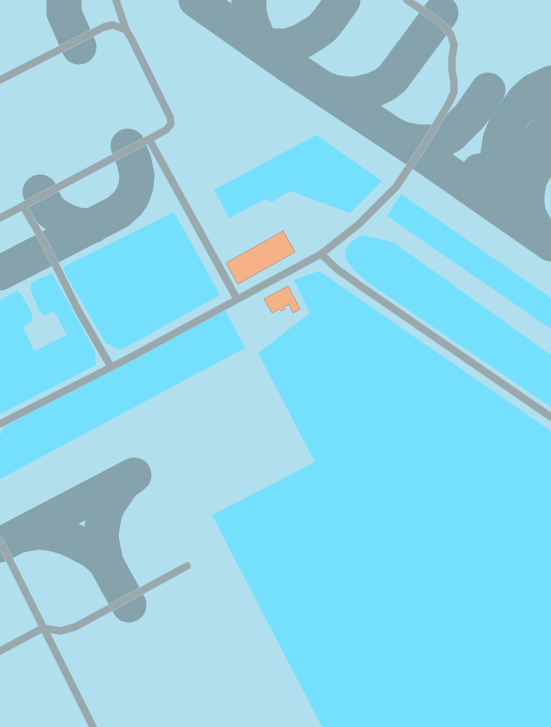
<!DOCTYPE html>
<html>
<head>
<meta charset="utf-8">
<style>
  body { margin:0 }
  canvas { display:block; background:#c8edf8 }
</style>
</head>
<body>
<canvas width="551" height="727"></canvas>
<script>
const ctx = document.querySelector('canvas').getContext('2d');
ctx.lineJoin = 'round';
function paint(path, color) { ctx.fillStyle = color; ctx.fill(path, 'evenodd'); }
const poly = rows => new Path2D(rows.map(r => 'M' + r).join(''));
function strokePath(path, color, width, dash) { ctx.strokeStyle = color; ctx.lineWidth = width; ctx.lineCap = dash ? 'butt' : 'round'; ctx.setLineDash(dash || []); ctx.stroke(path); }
paint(poly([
  [0,0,551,0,551,727,0,727]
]), '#b2dfed');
paint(poly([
  [316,135,382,181,350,213,290,191,272,202,265,199,229,218,214,190],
  [401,194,551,298,551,329,387,216],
  [174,212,220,295,123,349,118,349,106,343,67,277,63,267],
  [362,235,393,242,551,355,551,407,367,282,353,269,346,259,345,251,350,243],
  [319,271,551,431,551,727,322,727,212,515,315,462,258,353,310,313,294,280],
  [52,273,95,351,96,365,0,414,0,300,17,291,21,294,32,313,32,321,23,327,34,351,67,335,54,311,48,314,44,315,40,312,31,291,31,283],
  [225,310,245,348,0,479,0,435,4,427]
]), '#75e0fe');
strokePath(poly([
  [64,0,64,13,79,47],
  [196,0,291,67,419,152,551,244],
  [249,0,249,10,251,21,259,41,267,50],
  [254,40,261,43,273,46,287,46,302,41,315,33,322,28,328,21,343,0],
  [325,89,333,92,347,94,356,94,373,90,384,85,392,79,441,13],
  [396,136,402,139,418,142,433,142,442,140,451,135,470,116,488,90],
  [479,171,498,168,519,158,531,148,539,140,546,130,551,120],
  [40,192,48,209,57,216,66,221,77,225,92,226],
  [521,222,510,206,505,194,500,180,498,168,498,154,500,140,505,127,524,100,534,91,551,83],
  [538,232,529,215,527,205,527,194,529,181,535,169,551,146],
  [0,273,118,212,127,204,132,197,136,186,137,175,134,161,128,146],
  [21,535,38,532,54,534,65,537,74,541,93,551,100,557,106,563],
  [0,545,134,475,123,483,112,499,107,507,104,516,101,534,102,543,106,563,129,605]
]), '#86a3ac', 35);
const building = poly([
  [283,231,295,252,238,284,226,263,283,231],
  [288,286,300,309,293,313,289,304,284,307,285,309,281,311,279,309,272,313,264,299,288,286]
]);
paint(building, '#f5b286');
strokePath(building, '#bca08f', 1);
const service = poly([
  [116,0,126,30],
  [407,0,437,20,444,26,451,35,454,45,452,58,452,70,454,82,454,92,449,103,426,142,396,187,359,224,321,254,337,269,362,287,551,417],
  [0,80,104,27,113,25,126,30,131,38,170,117,171,124,166,130,0,218],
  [149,139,237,299],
  [23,206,44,242,78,310,111,367],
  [0,424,129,358,321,254],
  [0,541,93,727],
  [0,651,43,628,60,631,75,627,187,566]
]);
strokePath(service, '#a7c8d2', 8);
strokePath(service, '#99a8ad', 7);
</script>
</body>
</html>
